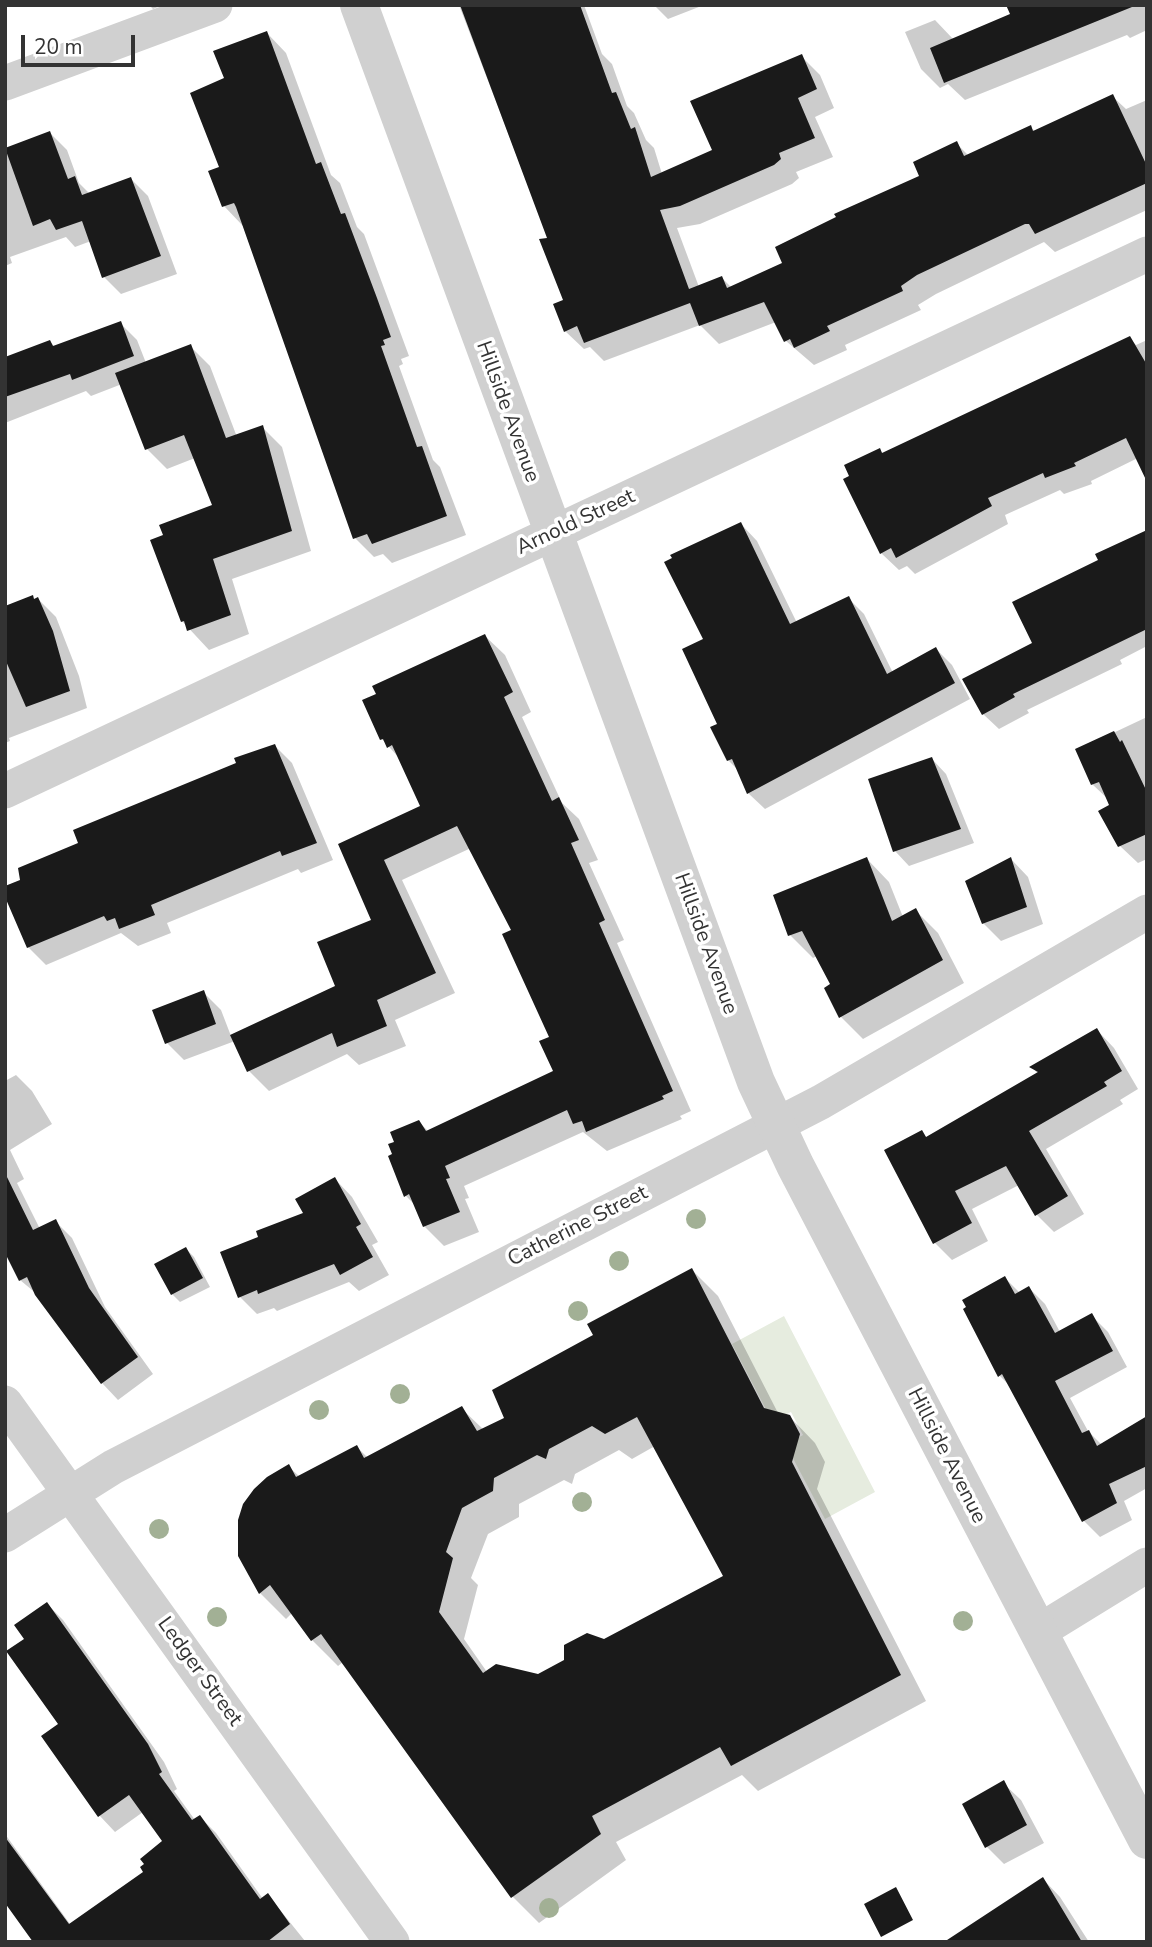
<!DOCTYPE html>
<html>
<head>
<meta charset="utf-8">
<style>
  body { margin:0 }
  #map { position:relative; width:1152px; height:1947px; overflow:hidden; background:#fff; font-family:"Nunito Sans",sans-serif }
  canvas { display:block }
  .frame { position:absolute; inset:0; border:7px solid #333; pointer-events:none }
  .scale { position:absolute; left:21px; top:35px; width:114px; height:32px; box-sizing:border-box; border:4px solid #333; border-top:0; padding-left:9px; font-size:21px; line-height:24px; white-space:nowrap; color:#333; -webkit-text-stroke:5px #fff; paint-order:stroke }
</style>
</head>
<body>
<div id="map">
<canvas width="1152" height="1947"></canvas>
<div class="frame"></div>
<div class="scale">20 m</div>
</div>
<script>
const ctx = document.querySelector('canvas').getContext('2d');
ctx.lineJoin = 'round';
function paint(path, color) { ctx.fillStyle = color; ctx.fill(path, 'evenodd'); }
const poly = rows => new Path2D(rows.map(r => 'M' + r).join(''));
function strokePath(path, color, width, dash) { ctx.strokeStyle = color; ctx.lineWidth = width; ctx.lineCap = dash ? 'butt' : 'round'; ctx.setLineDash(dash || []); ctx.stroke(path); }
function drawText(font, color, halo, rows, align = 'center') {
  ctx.font = font + ' "Nunito Sans",sans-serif'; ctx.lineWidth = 7; ctx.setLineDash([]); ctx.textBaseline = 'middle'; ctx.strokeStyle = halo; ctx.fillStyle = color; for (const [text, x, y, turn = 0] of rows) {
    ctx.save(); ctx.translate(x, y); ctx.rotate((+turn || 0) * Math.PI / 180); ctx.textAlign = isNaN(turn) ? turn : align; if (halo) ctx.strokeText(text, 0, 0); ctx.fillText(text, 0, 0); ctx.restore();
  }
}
paint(poly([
  [784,1316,875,1492,825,1519,786,1445,803,1435,791,1412,772,1421,732,1344]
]), '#e6ecdf');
paint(poly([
  [149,5,163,5,153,9],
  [459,5,584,5,602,54,612,64,627,106,634,113,646,140,654,148,662,174,714,151,801,56,820,75,834,108,815,117,833,157,796,172,799,178,792,184,700,224,677,228,699,287,722,278,732,288,785,264,922,177,956,143,969,156,1030,127,1036,132,1112,96,1126,109,1147,100,1147,210,1055,252,1044,242,936,294,918,305,921,310,845,345,847,350,814,365,786,341,776,322,719,344,700,325,604,361,590,347,584,349,565,331,565,301,549,240],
  [654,5,704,5,668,19],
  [1008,5,1147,5,1147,30,1130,38,1127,35,965,100,948,84,940,88,921,69,905,32,935,20,954,40,1013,15],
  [267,33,286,53,331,175,340,183,357,227,364,234,409,356,401,359,403,364,399,366,433,460,440,467,466,535,392,563,383,554,374,557,355,538,243,226,224,206,211,172,222,168,226,79],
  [50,133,67,150,79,183,90,194,131,179,148,196,177,274,121,294,104,277,91,241,75,247,66,237,10,257,12,263,5,266,5,150],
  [120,323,137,340,146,363,190,346,210,366,237,437,262,427,282,447,311,551,232,579,249,634,209,650,182,621,215,506,195,458,167,469,147,449,122,384,91,396,86,391,5,423,5,360,50,342,55,347],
  [1130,339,1136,345,1147,340,1147,457,1144,455,1091,481,1092,484,1064,494,1060,490,1005,515,1008,524,915,574,907,566,899,570,881,553,879,450,884,454],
  [741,524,757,541,797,623,848,598,864,614,893,673,936,649,952,665,970,699,765,809,748,793,739,771,728,760,719,724,705,639],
  [1147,531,1147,646,1120,660,1122,664,1027,710,1029,713,999,729,983,714,1035,644],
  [38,599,56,617,79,676,87,708,9,738,10,741,5,743,5,613],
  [485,636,505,655,531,712,522,717,562,803,579,819,598,860,589,863,624,940,617,943,691,1111,680,1116,682,1119,607,1151,583,1132,464,1186,469,1198,465,1199,479,1232,444,1246,424,1226,416,1206,406,1196,394,1155,397,1143,419,1122,429,1132,555,1072,551,1038,513,931,471,848,402,880,455,993,395,1020,406,1046,359,1065,347,1054,269,1091,249,1071,235,1041,184,1060,167,1043,203,992,221,1010,231,1036,337,986,373,921,341,845,423,807,400,759,382,739],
  [1147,717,1147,859,1138,863,1120,846,1110,801,1092,784,1077,750],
  [275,746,292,763,333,860,301,873,298,869,167,923,171,933,138,946,121,933,46,965,28,947,22,881,80,844],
  [932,759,946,774,974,843,909,866,895,851],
  [867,859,889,882,903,917,915,910,938,933,964,983,863,1039,841,1017,832,985,817,956,813,958,790,935],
  [1011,859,1028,877,1043,924,1001,941,983,923],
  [1097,1030,1114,1048,1138,1089,1120,1100,1123,1104,1046,1149,1084,1214,1054,1232,1037,1215,1019,1185,972,1209,988,1241,952,1260,935,1243,922,1132,927,1138,1038,1074,1032,1067],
  [16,1075,32,1091,52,1124,10,1150,24,1179,17,1183,40,1229,55,1221,72,1238,105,1307,153,1374,118,1400,102,1383,38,1295,20,1280,5,1248,5,1081],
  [335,1179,352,1197,378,1242,372,1245,389,1275,359,1291,349,1282,277,1311,274,1308,257,1314,240,1297,261,1238,305,1214],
  [186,1249,194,1257,210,1287,180,1302,172,1294],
  [692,1270,718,1296,778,1413,789,1416,815,1443,825,1462,817,1489,926,1701,758,1791,742,1775,616,1842,626,1860,539,1923,513,1897,343,1662,338,1666,312,1640,292,1613,286,1619,260,1593,288,1466,300,1477,357,1447,368,1458,461,1408,484,1430,506,1418,595,1336],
  [655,1446,725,1577,538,1676,487,1672,464,1639,478,1585,471,1578,488,1534,519,1517,519,1504,564,1480,572,1484,575,1474,619,1450,632,1459],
  [1005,1278,1020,1293,1029,1288,1045,1304,1060,1332,1092,1316,1108,1332,1127,1367,1070,1398,1088,1431,1102,1445,1147,1418,1147,1488,1124,1501,1132,1520,1100,1537,1084,1521,1011,1387,999,1375],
  [47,1604,63,1620,164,1762,177,1789,174,1791,195,1820,200,1817,216,1833,263,1899,268,1895,305,1941,128,1942,146,1873,164,1842,143,1812,115,1832,99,1815,26,1639],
  [1003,1783,1021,1800,1044,1843,1004,1864,987,1847],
  [5,1834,83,1942,5,1900],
  [1043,1879,1060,1897,1089,1942,984,1942]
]), '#0003');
paint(poly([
  [460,5,580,5,612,93,616,92,631,129,635,127,651,177,712,150,690,101,802,54,817,89,798,98,815,138,779,153,781,159,774,165,680,206,660,210,689,289,722,276,727,288,782,263,775,247,836,217,834,214,919,176,913,162,957,141,964,156,1031,125,1033,131,1113,94,1147,166,1147,183,1035,234,1029,224,1025,224,917,275,901,286,903,291,827,326,830,331,794,348,790,339,784,342,764,302,699,326,690,303,584,343,577,326,564,332,553,304,563,300,539,239,547,238],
  [1006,5,1131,5,1132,7,944,83,930,48,1010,14],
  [267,31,316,164,321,162,341,214,345,213,377,298,391,337,383,340,385,345,381,346,417,447,422,446,447,516,372,544,367,534,353,539,236,207,234,203,222,207,208,171,219,167,190,93,224,78,213,51],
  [50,131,68,179,75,176,82,195,131,177,161,256,102,278,82,221,56,230,50,219,33,226,5,148],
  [121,321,134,356,72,380,70,374,5,397,5,357,50,340,53,346],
  [1130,336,1147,365,1147,482,1126,438,1074,463,1076,466,1045,478,1043,473,988,498,992,506,896,558,891,548,880,554,843,479,849,476,844,465,880,448,882,453],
  [191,344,226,438,263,425,292,531,213,559,231,615,187,631,184,621,181,622,150,540,163,535,159,525,212,505,184,435,145,450,115,373],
  [741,522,790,624,849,596,887,674,936,647,955,683,747,794,732,759,727,761,710,727,717,724,682,649,703,639,664,562,672,558,670,555],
  [1147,530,1147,629,1013,694,1015,697,982,715,962,679,1032,643,1012,602,1098,560,1095,554],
  [33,595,34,599,38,597,53,631,70,691,26,707,5,659,5,606],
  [485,634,513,692,504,697,552,801,559,797,579,840,571,843,605,920,599,923,673,1091,662,1096,664,1099,586,1132,582,1121,573,1124,567,1110,445,1166,450,1178,446,1179,460,1212,423,1227,409,1194,404,1197,388,1156,392,1154,388,1144,394,1142,390,1132,419,1120,426,1131,553,1071,539,1041,549,1037,502,934,511,930,457,826,384,860,436,973,377,1000,387,1026,337,1047,332,1033,247,1072,230,1035,335,986,317,942,371,920,338,844,420,806,392,745,387,748,383,739,380,740,362,700,376,694,372,686],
  [1114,731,1120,742,1122,740,1147,792,1147,834,1118,847,1098,811,1109,805,1099,782,1091,785,1075,749],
  [275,744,317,843,282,856,280,851,151,905,155,915,119,929,115,918,107,921,104,916,27,948,5,897,5,886,20,880,18,868,78,843,73,830,236,763,234,758],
  [932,757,961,829,893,852,868,779],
  [867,857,892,921,916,908,943,960,839,1018,824,988,830,984,802,931,788,936,773,895],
  [1011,857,1027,907,982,924,965,881],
  [204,990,216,1024,165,1044,152,1010],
  [1097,1028,1122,1071,1104,1082,1107,1086,1029,1131,1068,1196,1035,1216,1006,1166,955,1191,972,1223,933,1244,884,1150,922,1130,926,1137,1038,1072,1029,1067],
  [5,1173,33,1230,56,1219,89,1288,138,1357,101,1384,35,1295,27,1277,19,1281,5,1253],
  [335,1177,361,1224,356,1227,373,1257,340,1275,334,1264,258,1294,257,1290,238,1298,220,1252,258,1237,256,1231,303,1213,295,1199],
  [186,1247,203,1278,171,1295,154,1264],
  [692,1268,764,1408,790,1415,800,1434,792,1462,901,1675,731,1766,720,1747,592,1816,601,1834,511,1898,321,1634,311,1641,270,1585,259,1594,238,1556,238,1520,243,1504,254,1489,267,1477,289,1464,296,1477,357,1445,364,1458,462,1406,477,1431,504,1418,492,1390,593,1335,587,1324],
  [637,1417,723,1576,604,1639,587,1633,564,1645,564,1660,538,1674,496,1664,483,1673,439,1612,453,1558,446,1552,462,1508,493,1491,494,1478,537,1455,546,1459,549,1449,592,1426,605,1434],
  [1005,1276,1015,1294,1029,1286,1055,1333,1092,1313,1113,1351,1055,1381,1082,1433,1089,1430,1097,1446,1147,1416,1147,1466,1109,1484,1117,1503,1082,1522,1002,1374,998,1377,963,1309,966,1307,962,1300],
  [47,1602,148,1744,162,1772,159,1774,192,1820,200,1815,260,1899,268,1893,290,1924,267,1942,33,1942,5,1903,5,1837,69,1924,143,1872,140,1867,144,1864,140,1859,162,1841,129,1795,98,1817,41,1736,58,1724,6,1651,24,1639,14,1625],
  [1004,1780,1027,1825,985,1848,962,1804],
  [1043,1877,1082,1942,944,1942],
  [896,1887,913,1920,881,1937,864,1904]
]), '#1a1a1a');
strokePath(poly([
  [5,83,215,5],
  [5,791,1147,254],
  [5,1403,392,1942],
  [5,1535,113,1467,821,1102,1147,912],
  [1038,1632,1147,1565]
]), '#d0d0d0', 35);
strokePath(poly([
  [359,5,756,1082,795,1165,1147,1840]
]), '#d0d0d0', 38);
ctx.fillStyle = '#a2b095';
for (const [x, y] of [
  [696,1219],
  [619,1261],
  [578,1311],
  [400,1394],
  [319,1410],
  [582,1502],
  [159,1529],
  [217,1617],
  [963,1621],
  [549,1908]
]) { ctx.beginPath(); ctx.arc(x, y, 10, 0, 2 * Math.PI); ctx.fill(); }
drawText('21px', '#333', '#fff', [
  ["Hillside Avenue",507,412,70],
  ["Arnold Street",576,523,-25],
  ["Hillside Avenue",705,944,70],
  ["Catherine Street",578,1227,-27],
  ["Hillside Avenue",946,1456,63],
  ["Ledger Street",199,1672,54]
]);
</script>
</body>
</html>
